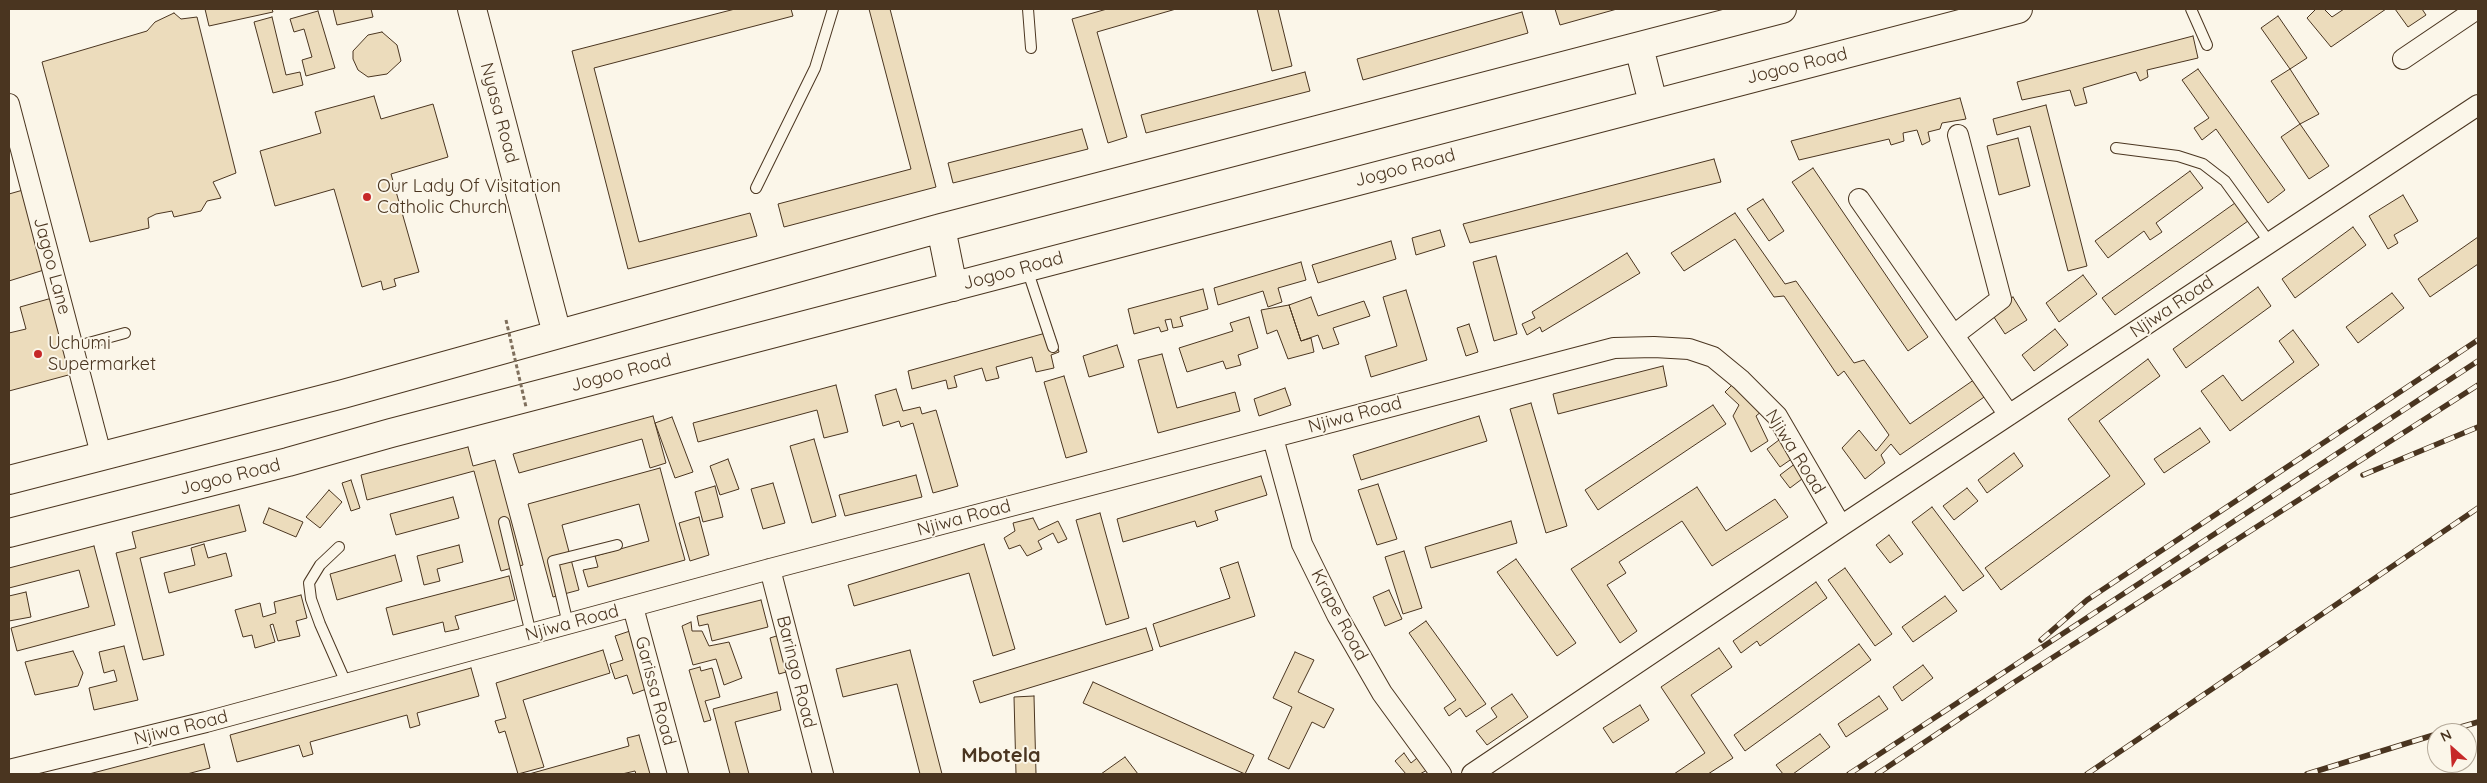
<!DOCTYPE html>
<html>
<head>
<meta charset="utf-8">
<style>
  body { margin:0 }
  #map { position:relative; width:2487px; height:783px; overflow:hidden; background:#fbf6e9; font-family:Quicksand,sans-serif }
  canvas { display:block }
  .frame { position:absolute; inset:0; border:10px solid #4a3520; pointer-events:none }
  .north { position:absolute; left:2427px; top:723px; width:50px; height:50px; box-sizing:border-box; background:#fbf6e9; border:1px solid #b4a999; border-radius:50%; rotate:334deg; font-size:14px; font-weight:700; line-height:20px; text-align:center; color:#4a3520 }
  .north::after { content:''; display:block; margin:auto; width:18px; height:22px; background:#c62828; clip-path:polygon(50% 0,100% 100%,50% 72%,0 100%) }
</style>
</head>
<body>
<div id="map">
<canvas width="2487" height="783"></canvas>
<div class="frame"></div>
<div class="north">N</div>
</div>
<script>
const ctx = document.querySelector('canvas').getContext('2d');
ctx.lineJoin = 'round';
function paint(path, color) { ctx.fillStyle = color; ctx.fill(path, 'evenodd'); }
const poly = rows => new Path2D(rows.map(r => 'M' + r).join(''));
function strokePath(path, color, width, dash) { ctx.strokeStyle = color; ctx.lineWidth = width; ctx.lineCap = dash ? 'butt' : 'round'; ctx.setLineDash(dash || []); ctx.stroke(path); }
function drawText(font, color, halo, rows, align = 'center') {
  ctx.font = font + ' Quicksand,sans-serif'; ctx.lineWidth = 4; ctx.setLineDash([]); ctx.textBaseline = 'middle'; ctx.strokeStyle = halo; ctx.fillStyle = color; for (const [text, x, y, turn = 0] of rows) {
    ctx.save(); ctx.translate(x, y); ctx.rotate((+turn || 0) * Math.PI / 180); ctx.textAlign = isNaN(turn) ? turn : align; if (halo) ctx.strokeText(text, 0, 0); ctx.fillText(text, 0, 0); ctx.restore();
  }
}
const building = poly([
  [205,9,272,9,273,12,209,26,205,9],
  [333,9,371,9,373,17,337,25,333,9],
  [735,9,791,9,793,16,594,68,639,242,750,213,757,236,628,269,572,51,735,9],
  [869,9,890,9,936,187,784,227,778,204,911,169,869,9],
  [1107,9,1176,9,1097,32,1127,137,1108,143,1072,19,1107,9],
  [1257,9,1278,9,1292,66,1272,71,1257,9],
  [1555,9,1617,9,1560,25,1555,9],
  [2316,9,2324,9,2332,17,2344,9,2386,9,2331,47,2307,18,2316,9],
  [2395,9,2422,9,2426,15,2408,27,2395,9],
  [318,11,335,68,306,76,302,60,312,57,304,29,294,32,290,19,318,11],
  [1522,12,1528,33,1363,80,1357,59,1522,12],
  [174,13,181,19,197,17,236,173,213,182,221,198,207,201,201,211,174,217,172,211,156,214,148,218,149,228,90,242,42,62,147,31,155,22,174,13],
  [2278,16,2307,58,2290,69,2261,28,2278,16],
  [272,17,286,75,300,72,303,85,273,93,254,22,272,17],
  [382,32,397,45,401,61,387,74,368,77,358,70,353,59,353,51,368,35,382,32],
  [2193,36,2198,58,2147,70,2148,77,2140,81,2136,72,2083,88,2087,103,2075,106,2070,90,2022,100,2017,82,2193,36],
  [2198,69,2285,190,2268,203,2216,129,2202,140,2194,128,2209,118,2182,80,2198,69],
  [2290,69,2319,114,2300,124,2271,81,2290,69],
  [1305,72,1310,91,1146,133,1141,115,1305,72],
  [374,96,381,119,433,104,448,157,391,174,419,272,394,279,396,286,383,290,381,281,362,287,334,189,275,206,260,151,321,133,315,112,374,96],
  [1960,98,1966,119,1942,123,1940,129,1928,132,1930,141,1922,145,1917,130,1903,133,1904,141,1891,145,1889,139,1799,160,1791,141,1960,98],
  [2046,105,2087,266,2068,271,2030,126,1997,135,1993,119,2046,105],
  [2300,124,2329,166,2309,179,2281,137,2300,124],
  [1082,129,1088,149,953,183,948,163,1082,129],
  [2018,138,2030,186,1999,195,1987,146,2018,138],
  [1714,159,1721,182,1470,243,1463,224,1714,159],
  [1813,168,1928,337,1908,351,1792,182,1813,168],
  [2190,171,2203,188,2156,223,2162,232,2150,240,2144,231,2108,258,2095,241,2190,171],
  [23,190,47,269,9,281,9,194,23,190],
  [2403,195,2418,221,2394,235,2398,243,2388,249,2369,216,2403,195],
  [1763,199,1784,231,1769,241,1747,209,1763,199],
  [2235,203,2248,221,2115,315,2102,298,2235,203],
  [1735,213,1785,284,1796,281,1854,363,1864,360,1910,424,1978,377,1990,393,1900,455,1891,444,1881,455,1885,463,1865,479,1842,448,1859,430,1876,451,1889,435,1844,371,1838,376,1784,296,1774,297,1735,239,1684,271,1671,253,1735,213],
  [2353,227,2366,245,2295,298,2282,279,2353,227],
  [1440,230,1445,246,1416,255,1412,238,1440,230],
  [2478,237,2478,264,2430,297,2418,279,2478,237],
  [1391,241,1396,259,1318,283,1312,265,1391,241],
  [1627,253,1640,273,1542,332,1540,327,1527,335,1522,324,1535,318,1532,312,1627,253],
  [1496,256,1517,334,1494,341,1473,262,1496,256],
  [1301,262,1306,280,1278,288,1282,302,1268,307,1263,291,1218,305,1214,288,1301,262],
  [2083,275,2097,294,2059,322,2046,303,2083,275],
  [2258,287,2271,306,2186,368,2173,349,2258,287],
  [1203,289,1208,309,1180,317,1183,326,1173,328,1171,319,1165,320,1168,330,1161,332,1159,327,1134,334,1128,309,1203,289],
  [1406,290,1427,360,1371,377,1365,356,1397,346,1383,297,1406,290],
  [2392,293,2404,308,2358,343,2346,327,2392,293],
  [1311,297,1318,316,1364,301,1370,316,1333,328,1339,344,1323,349,1318,335,1301,341,1289,305,1311,297],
  [2013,297,2027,320,2005,334,1990,311,2013,297],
  [52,298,72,374,9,391,9,333,26,329,20,307,52,298],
  [1289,305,1301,341,1311,338,1314,352,1288,359,1277,330,1267,334,1261,310,1289,305],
  [1249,317,1258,348,1238,355,1241,365,1226,369,1223,361,1187,372,1179,348,1233,331,1230,323,1249,317],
  [1469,324,1478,352,1466,356,1457,328,1469,324],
  [2055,329,2068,345,2034,371,2022,355,2055,329],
  [2293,330,2319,365,2230,431,2201,391,2223,375,2242,401,2294,362,2279,341,2293,330],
  [1053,331,1059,352,1051,355,1054,368,1036,372,1032,357,996,367,999,378,986,381,982,368,954,376,957,387,948,389,946,380,912,389,908,371,1053,331],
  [1117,345,1124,367,1089,377,1083,356,1117,345],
  [1162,354,1177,408,1235,392,1240,411,1158,433,1138,360,1162,354],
  [2148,359,2160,376,2099,421,2145,484,2001,590,1985,568,2110,476,2068,419,2148,359],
  [1663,366,1667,386,1558,414,1553,394,1663,366],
  [1064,376,1087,452,1066,458,1044,382,1064,376],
  [1733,384,1762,411,1756,416,1768,441,1751,452,1733,416,1739,405,1725,392,1733,384],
  [836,385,848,432,824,438,817,410,698,442,693,423,836,385],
  [1285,388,1291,405,1259,416,1254,399,1285,388],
  [896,389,903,411,920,407,922,414,936,410,958,486,933,493,913,423,901,427,899,421,883,426,875,395,896,389],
  [1531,403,1567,526,1546,533,1510,409,1531,403],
  [1713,405,1726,424,1598,510,1585,490,1713,405],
  [653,416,666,463,650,468,642,439,519,473,513,454,653,416],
  [1479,416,1487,441,1361,480,1353,455,1479,416],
  [672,417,693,472,675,478,655,423,672,417],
  [2200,428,2210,442,2164,473,2154,459,2200,428],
  [814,439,836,516,812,523,790,446,814,439],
  [1779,440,1793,458,1780,467,1767,449,1779,440],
  [468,447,473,466,495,460,523,565,501,571,474,471,367,500,361,475,468,447],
  [2014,453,2023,466,1987,493,1978,480,2014,453],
  [728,459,739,489,720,495,710,466,728,459],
  [1796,463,1806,476,1790,488,1780,475,1796,463],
  [660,468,685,560,588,587,583,570,598,567,595,556,649,541,639,504,562,525,579,590,553,597,528,504,660,468],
  [916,475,922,497,845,516,839,495,916,475],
  [1261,476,1267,495,1215,511,1218,520,1197,527,1195,521,1123,542,1117,519,1261,476],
  [351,480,360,508,351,511,342,483,351,480],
  [773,483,785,523,763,529,751,489,773,483],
  [1378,484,1397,539,1377,545,1358,490,1378,484],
  [715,486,723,517,703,522,695,492,715,486],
  [1697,487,1726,531,1775,499,1788,517,1712,566,1682,521,1619,562,1626,573,1607,585,1637,631,1620,643,1571,569,1697,487],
  [1967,488,1978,501,1954,520,1943,506,1967,488],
  [329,490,342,502,320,528,306,517,329,490],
  [453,497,459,518,396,535,390,514,453,497],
  [239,505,246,531,140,558,164,655,143,660,116,553,136,548,132,532,239,505],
  [1932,507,1984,576,1963,591,1912,522,1932,507],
  [269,508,303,522,296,537,263,523,269,508],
  [1100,513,1129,618,1106,625,1076,520,1100,513],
  [699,517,709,555,690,561,679,523,699,517],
  [1033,518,1039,530,1058,521,1067,539,1058,543,1053,533,1038,541,1042,549,1027,556,1020,545,1009,549,1004,538,1015,531,1013,523,1033,518],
  [1511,521,1517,543,1431,568,1425,547,1511,521],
  [1889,535,1903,554,1890,563,1876,545,1889,535],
  [204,544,208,558,226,553,232,576,169,593,164,573,195,565,191,548,204,544],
  [984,544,1015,649,993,656,969,573,854,606,848,585,984,544],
  [459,545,463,562,437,569,440,581,424,585,417,556,459,545],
  [94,546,115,625,17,651,11,628,89,607,79,570,9,588,9,568,94,546],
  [1404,551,1422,608,1403,614,1385,557,1404,551],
  [395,555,402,581,337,600,330,574,395,555],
  [1516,559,1576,643,1557,656,1497,572,1516,559],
  [1238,562,1255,616,1160,647,1153,624,1230,598,1220,568,1238,562],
  [1845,568,1892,634,1875,646,1828,580,1845,568],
  [509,576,515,600,455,616,459,629,445,632,443,622,393,635,386,608,509,576],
  [1816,582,1827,598,1760,646,1757,641,1741,653,1733,641,1816,582],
  [1389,590,1402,619,1385,626,1373,597,1389,590],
  [26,592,31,617,9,621,9,596,26,592],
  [301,595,307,618,296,621,300,636,278,641,273,624,270,625,275,642,255,648,252,635,243,637,235,610,260,603,263,617,276,613,274,602,301,595],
  [1945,596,1957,611,1913,642,1902,627,1945,596],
  [761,600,768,627,712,641,708,624,699,626,697,616,761,600],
  [1426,621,1486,704,1466,717,1460,708,1449,716,1444,708,1456,700,1409,633,1426,621],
  [691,622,692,631,702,631,709,646,729,642,742,678,724,685,716,659,693,665,682,626,691,622],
  [1146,628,1153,650,980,703,973,681,1146,628],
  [630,631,649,688,633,694,627,675,615,679,610,664,623,660,615,636,630,631],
  [783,634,793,670,779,674,770,638,783,634],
  [1859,644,1871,660,1745,751,1734,735,1859,644],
  [124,646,138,700,94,710,89,688,117,681,114,670,104,673,99,652,124,646],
  [1719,648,1732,667,1691,695,1733,758,1708,774,1674,774,1705,753,1661,687,1719,648],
  [603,650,610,673,523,700,544,767,518,774,505,731,499,733,495,721,506,718,496,683,603,650],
  [910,650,942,774,920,774,897,684,843,697,836,669,910,650],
  [73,651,83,673,78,686,35,695,25,662,73,651],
  [1295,652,1314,660,1298,692,1334,709,1324,728,1312,722,1289,769,1268,759,1292,707,1273,698,1295,652],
  [1923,665,1933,678,1902,701,1893,687,1923,665],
  [700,667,701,671,712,668,720,697,705,701,711,720,704,722,689,670,700,667],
  [471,668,479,696,417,713,420,725,410,728,407,715,310,742,313,754,303,757,299,745,237,762,230,735,471,668],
  [1093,682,1254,755,1245,774,1083,703,1093,682],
  [777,692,781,710,735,722,749,774,730,774,713,709,777,692],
  [1512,694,1528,717,1487,745,1476,731,1497,717,1491,708,1512,694],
  [1034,696,1036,774,1016,774,1014,697,1034,696],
  [1879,696,1888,709,1846,737,1838,724,1879,696],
  [1640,705,1649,720,1613,743,1603,728,1640,705],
  [1820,734,1830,747,1793,774,1783,774,1776,765,1820,734],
  [639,735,650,774,636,774,635,771,622,774,529,774,629,746,627,738,639,735],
  [204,744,210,768,187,774,89,774,204,744],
  [1404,753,1411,763,1422,754,1427,770,1420,774,1406,774,1395,761,1404,753],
  [1125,757,1138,774,1101,774,1125,757]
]);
paint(building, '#ecdcbc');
strokePath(building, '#4a3520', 1);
const lane = poly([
  [1028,9,1031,48],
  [2191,9,2207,45],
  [2116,148,2178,156,2203,164,2225,181,2270,243],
  [756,188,815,68,833,9],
  [1027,269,1053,347],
  [74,347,125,333],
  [504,522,531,634],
  [339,547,320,565,309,583,311,599,320,624,346,683],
  [568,624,553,561,617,545]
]);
const street = poly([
  [2403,59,2477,9],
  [9,104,102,458],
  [1859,199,2009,415],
  [1954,335,2001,299,1958,135],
  [1273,438,1302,544,1337,615,1382,693,1441,774],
  [770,569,823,774],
  [633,607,678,774],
  [9,770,206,722,770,569,1614,348,1654,347,1689,349,1713,357,1741,380,1777,416,1841,526],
  [1472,774,1841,526,2478,105]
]);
const secondary = poly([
  [472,9,557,334],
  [1639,47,1653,103],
  [941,228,953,287],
  [9,480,343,394,941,228,1782,9],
  [9,533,288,462,391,433,2018,9]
]);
strokePath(lane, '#4a3520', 12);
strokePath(street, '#4a3520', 22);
strokePath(secondary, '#4a3520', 30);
strokePath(lane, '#fbf6e9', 10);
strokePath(street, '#fbf6e9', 20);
strokePath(secondary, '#fbf6e9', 28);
const rail = poly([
  [2363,475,2478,427],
  [2041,640,2087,600,2478,340],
  [2440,733,2478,722],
  [1849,774,2478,361],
  [1877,774,2013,683,2478,385],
  [2087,774,2478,508],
  [2307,774,2437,734]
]);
strokePath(rail, '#4a3520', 5.5);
strokePath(rail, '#fbf6e9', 4, [11]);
strokePath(poly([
  [506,320,526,407]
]), '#7f6f5c', 3, [4, 2.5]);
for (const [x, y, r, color] of [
  [367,197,5,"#c62828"],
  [38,354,5,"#c62828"]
]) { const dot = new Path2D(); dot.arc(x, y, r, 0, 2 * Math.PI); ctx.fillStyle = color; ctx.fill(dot); strokePath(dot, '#fbf6e9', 2); }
drawText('18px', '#4a3520', '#fbf6e9', [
  ["Jogoo Road",1797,66,-14],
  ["Nyasa Road",499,113,75],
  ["Jogoo Road",1405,168,-15],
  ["Jagoo Lane",52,266,75],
  ["Jogoo Road",1013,271,-15],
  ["Njiwa Road",2172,307,-34],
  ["Jogoo Road",621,373,-15],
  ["Njiwa Road",1355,415,-15],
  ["Njiwa Road",1795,452,58],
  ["Jogoo Road",230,477,-14],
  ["Njiwa Road",964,518,-15],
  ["Krape Road",1339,615,62],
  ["Njiwa Road",572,623,-15],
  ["Baringo Road",796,672,76],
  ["Garissa Road",655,691,75],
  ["Njiwa Road",181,728,-14]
]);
drawText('18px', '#4a3520', '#fbf6e9', [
  ["Our Lady Of Visitation",377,187],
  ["Catholic Church",377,208],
  ["Uchumi",48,344],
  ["Supermarket",48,365]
], 'left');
drawText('bold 20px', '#4a3520', '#fbf6e9', [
  ["Mbotela",1001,756]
]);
</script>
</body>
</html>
